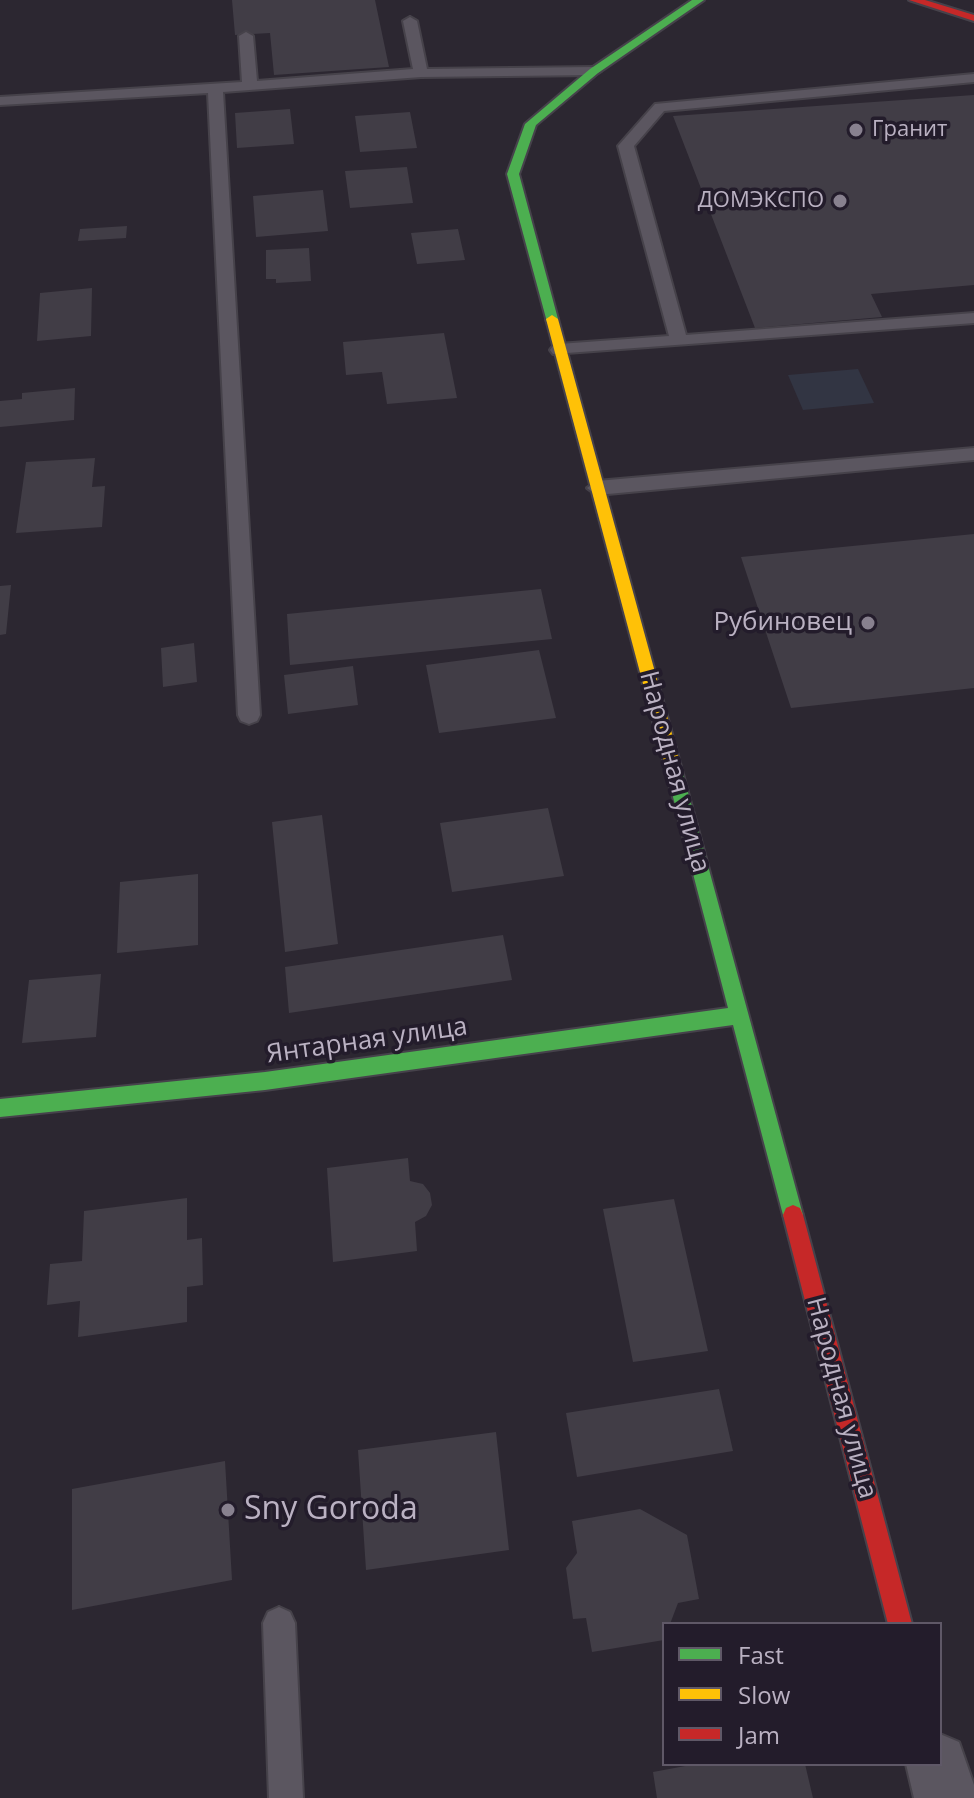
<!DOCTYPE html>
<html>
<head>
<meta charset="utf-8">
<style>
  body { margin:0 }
  #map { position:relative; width:974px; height:1798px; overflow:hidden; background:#2c2731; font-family:"Open Sans",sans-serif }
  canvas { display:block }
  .legend { position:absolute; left:662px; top:1622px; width:280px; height:144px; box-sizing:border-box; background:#231c2b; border:2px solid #5f5867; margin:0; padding:10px 14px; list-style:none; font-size:24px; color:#bab1c2 }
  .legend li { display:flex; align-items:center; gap:16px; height:40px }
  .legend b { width:40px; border:2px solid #5f5867 }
</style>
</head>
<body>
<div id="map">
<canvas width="974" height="1798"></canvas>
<ul class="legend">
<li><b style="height:10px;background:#4caf50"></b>Fast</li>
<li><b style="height:10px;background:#ffc107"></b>Slow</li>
<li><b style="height:10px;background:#c62828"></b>Jam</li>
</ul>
</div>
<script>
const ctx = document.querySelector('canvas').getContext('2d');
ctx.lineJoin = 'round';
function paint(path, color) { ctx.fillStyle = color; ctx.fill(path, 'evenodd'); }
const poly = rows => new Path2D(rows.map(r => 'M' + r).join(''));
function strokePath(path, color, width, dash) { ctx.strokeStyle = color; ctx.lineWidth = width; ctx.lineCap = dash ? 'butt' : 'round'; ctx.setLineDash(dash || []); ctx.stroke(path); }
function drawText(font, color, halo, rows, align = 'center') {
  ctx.font = font + ' "Open Sans",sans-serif'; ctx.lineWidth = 7; ctx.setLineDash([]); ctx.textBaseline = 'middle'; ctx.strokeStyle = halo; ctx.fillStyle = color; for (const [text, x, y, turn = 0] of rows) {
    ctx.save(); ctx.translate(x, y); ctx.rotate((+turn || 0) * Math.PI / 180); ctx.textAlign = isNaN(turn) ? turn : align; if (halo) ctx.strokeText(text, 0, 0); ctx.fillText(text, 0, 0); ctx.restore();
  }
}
paint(poly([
  [858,369,874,403,803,410,788,375]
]), '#323543');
paint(poly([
  [232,0,375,0,389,67,274,75,270,33,235,35],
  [974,95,974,285,871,294,882,317,755,328,673,116],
  [290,109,294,144,237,148,235,113],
  [410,112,417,148,360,152,355,116],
  [407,167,413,203,350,208,345,171],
  [323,190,328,231,256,237,253,196],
  [127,226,126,238,78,241,80,229],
  [458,229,465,260,417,264,411,233],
  [309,248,311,281,276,283,276,279,266,279,266,250],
  [92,288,91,336,37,341,40,293],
  [444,333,457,398,387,404,382,372,346,375,343,342],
  [75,388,74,420,0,427,0,401,22,399,22,393],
  [95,458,92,487,105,486,102,527,16,533,26,462],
  [974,534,974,688,791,708,741,557],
  [11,585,6,634,0,635,0,586],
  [541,589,552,639,290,665,287,614],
  [194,643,197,682,163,687,161,648],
  [539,650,556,718,439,733,426,665],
  [353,666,358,705,288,714,284,675],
  [548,808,564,876,452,892,440,823],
  [322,815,338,944,285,952,272,822],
  [198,874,198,945,117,953,120,882],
  [503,935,512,980,289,1013,285,967],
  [101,974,96,1037,22,1043,29,980],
  [408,1158,410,1181,423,1184,430,1193,432,1205,426,1216,415,1222,417,1251,333,1262,327,1168],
  [187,1198,187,1240,202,1238,203,1285,187,1287,187,1322,78,1337,80,1301,47,1305,50,1264,82,1261,84,1211],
  [674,1199,708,1351,633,1362,603,1209],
  [719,1389,733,1451,577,1477,566,1413],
  [496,1432,509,1550,366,1570,358,1450],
  [225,1461,232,1580,72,1610,72,1489],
  [640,1509,687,1535,699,1599,678,1603,670,1624,664,1624,664,1640,592,1652,586,1618,573,1619,566,1568,577,1553,572,1521],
  [696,1764,805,1764,813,1798,657,1798,653,1772]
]), '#413d46');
const lane = poly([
  [410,17,417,21,427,69,594,67,601,71,594,75,421,77,223,92,260,715,257,721,249,724,241,721,238,715,208,93,0,105,0,97,242,82,239,36,246,32,253,36,257,81,413,69,403,21,410,17],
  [974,74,974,82,664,111,634,146,686,335,974,313,974,323,553,354,550,350,553,346,559,344,669,336,618,146,655,104,974,74],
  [974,448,974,460,597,495,587,488,597,481,974,448],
  [279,1607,290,1612,295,1623,303,1798,269,1798,263,1623,268,1612,279,1607]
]);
const street = poly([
  [940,1734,959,1742,974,1785,974,1798,914,1798,906,1764,940,1764,940,1734]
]);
const fast = poly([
  [692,0,704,0,598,73,536,125,519,174,558,319,557,322,547,322,507,174,525,124,590,69,692,0],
  [675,767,683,774,803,1215,800,1222,793,1225,786,1222,783,1215,733,1025,265,1090,0,1117,0,1099,265,1072,728,1008,667,774,675,767]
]);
const slow = poly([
  [552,315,558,319,683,774,675,781,667,774,546,319,552,315]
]);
const jam = poly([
  [909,0,925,0,974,15,974,21,909,0],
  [793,1205,800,1208,803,1215,912,1624,888,1624,783,1215,786,1208,793,1205]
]);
strokePath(lane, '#46424a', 4);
strokePath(street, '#46424a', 4);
strokePath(fast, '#46424b', 4);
strokePath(slow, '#46424b', 4);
strokePath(jam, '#46424b', 4);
paint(lane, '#5b5660');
paint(street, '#5b5660');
paint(fast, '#4caf50');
paint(slow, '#ffc107');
paint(jam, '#c62828');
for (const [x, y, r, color] of [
  [856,130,8,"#88818f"],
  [840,201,8,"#88818f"],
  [868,623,8,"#88818f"],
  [228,1510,8,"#88818f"]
]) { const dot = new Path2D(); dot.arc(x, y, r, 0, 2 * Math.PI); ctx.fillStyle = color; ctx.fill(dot); strokePath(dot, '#231c2b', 3); }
drawText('22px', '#bab1c2', '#231c2b', [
  ["Гранит",872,130],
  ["ДОМЭКСПО",824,201,"right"]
], 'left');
drawText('26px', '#bab1c2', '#231c2b', [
  ["Рубиновец",852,623]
], 'right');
drawText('26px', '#bab1c2', '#231c2b', [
  ["Народная улица",674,772,75],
  ["Янтарная улица",367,1041,-8],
  ["Народная улица",841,1398,75]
]);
drawText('32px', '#bab1c2', '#231c2b', [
  ["Sny Goroda",244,1510]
], 'left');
</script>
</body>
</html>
